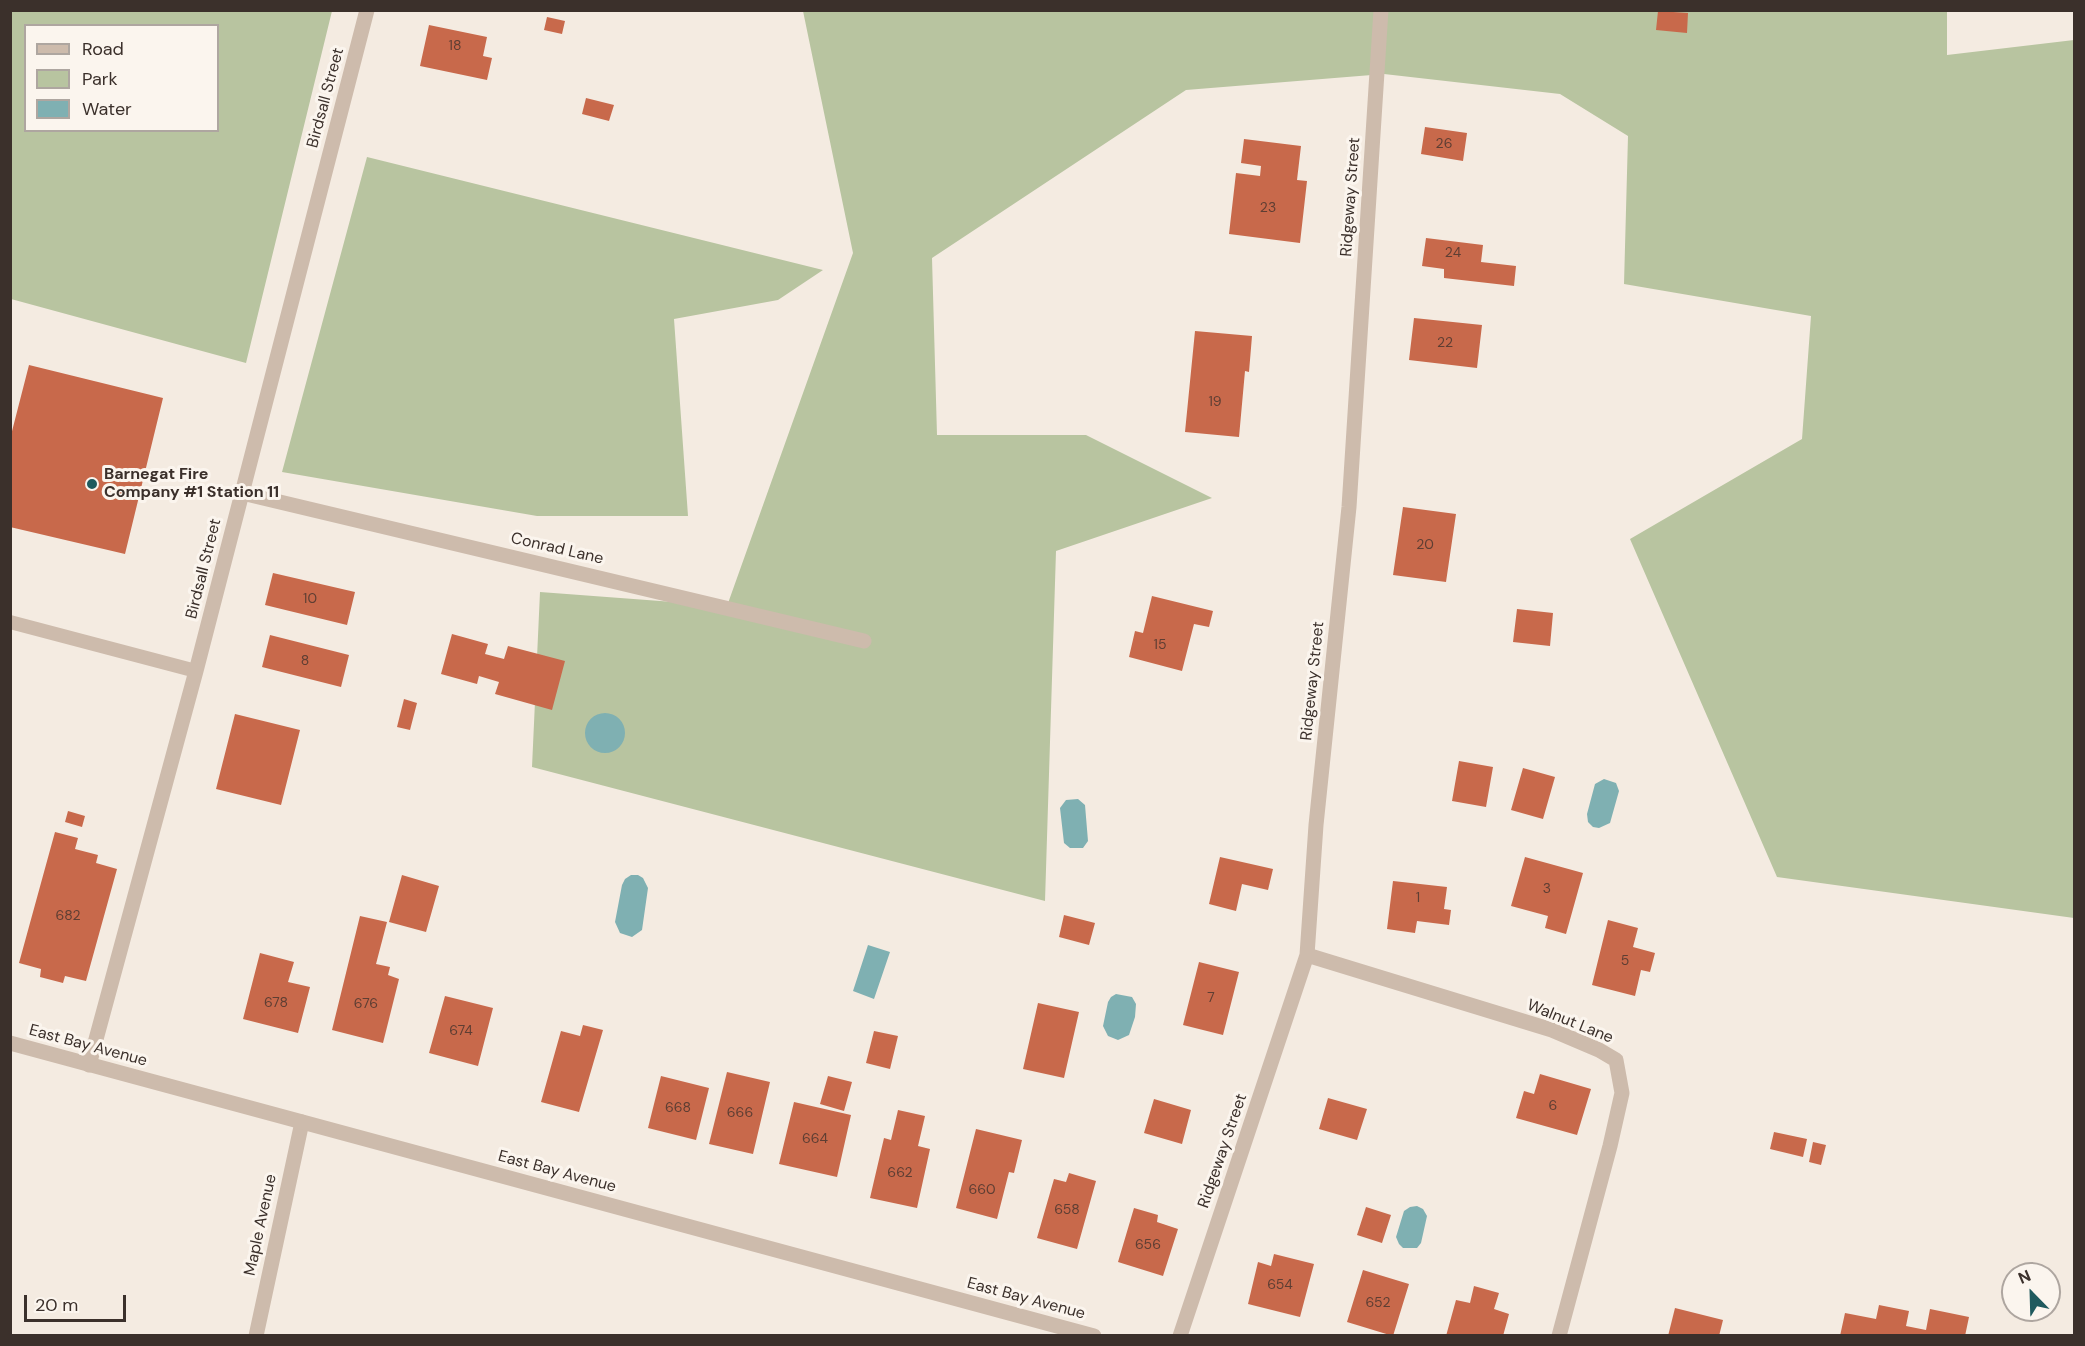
<!DOCTYPE html>
<html>
<head>
<meta charset="utf-8">
<style>
  body { margin:0 }
  #map { position:relative; width:2085px; height:1346px; overflow:hidden; background:#f4ebe1; font-family:"DM Sans",sans-serif }
  canvas { display:block }
  .frame { position:absolute; inset:0; border:12px solid #3b302b; pointer-events:none }
  .legend { position:absolute; left:24px; top:24px; width:195px; height:108px; box-sizing:border-box; background:#fbf5ee; border:2px solid #aea6a0; margin:0; padding:8px 10px; list-style:none; font-size:18px; color:#3b302b }
  .legend li { display:flex; align-items:center; gap:12px; height:30px }
  .legend b { width:30px; border:2px solid #aea6a0 }
  .north { position:absolute; left:2001px; top:1262px; width:60px; height:60px; box-sizing:border-box; background:#fbf5ee; border:2px solid #aea6a0; border-radius:50%; rotate:337deg; font-size:16px; font-weight:700; line-height:24px; text-align:center; color:#3b302b }
  .north::after { content:''; display:block; margin:auto; width:21px; height:27px; background:#1f5a5e; clip-path:polygon(50% 0,100% 100%,50% 72%,0 100%) }
  .scale { position:absolute; left:24px; top:1295px; width:102px; height:27px; box-sizing:border-box; border:3px solid #3b302b; border-top:0; padding-left:8px; font-size:18px; line-height:21px; white-space:nowrap; color:#3b302b; -webkit-text-stroke:4px #fbf5ee; paint-order:stroke }
</style>
</head>
<body>
<div id="map">
<canvas width="2085" height="1346"></canvas>
<div class="frame"></div>
<ul class="legend">
<li><b style="height:8px;background:#cdbbac"></b>Road</li>
<li><b style="height:16px;background:#b8c4a0"></b>Park</li>
<li><b style="height:16px;background:#7fb0b2"></b>Water</li>
</ul>
<div class="north">N</div>
<div class="scale">20 m</div>
</div>
<script>
const ctx = document.querySelector('canvas').getContext('2d');
ctx.lineJoin = 'round';
function paint(path, color) { ctx.fillStyle = color; ctx.fill(path, 'evenodd'); }
const poly = rows => new Path2D(rows.map(r => 'M' + r).join(''));
function strokePath(path, color, width, dash) { ctx.strokeStyle = color; ctx.lineWidth = width; ctx.lineCap = dash ? 'butt' : 'round'; ctx.setLineDash(dash || []); ctx.stroke(path); }
function drawText(font, color, halo, rows, align = 'center') {
  ctx.font = font + ' "DM Sans",sans-serif'; ctx.lineWidth = 6; ctx.setLineDash([]); ctx.textBaseline = 'middle'; ctx.strokeStyle = halo; ctx.fillStyle = color; for (const [text, x, y, turn = 0] of rows) {
    ctx.save(); ctx.translate(x, y); ctx.rotate((+turn || 0) * Math.PI / 180); ctx.textAlign = isNaN(turn) ? turn : align; if (halo) ctx.strokeText(text, 0, 0); ctx.fillText(text, 0, 0); ctx.restore();
  }
}
paint(poly([
  [1947,10,1947,55,2074,40,2074,918,1777,877,1630,539,1802,439,1811,316,1624,284,1628,136,1560,94,1384,74,1186,90,932,258,937,435,1086,435,1212,498,1056,551,1045,901,532,767,540,592,727,606,853,253,803,11],
  [10,11,332,11,246,363,11,299],
  [26,26,218,26,218,130,26,130],
  [367,157,823,270,778,300,674,319,688,516,537,516,282,472]
]), '#b8c4a0');
paint(poly([
  '585 733a20 20 0 1 1 40 0a20 20 0 1 1-40 0Z',
  [1604,779,1616,783,1619,791,1610,823,1599,828,1593,827,1588,822,1587,814,1595,784],
  [1078,799,1085,805,1088,841,1083,848,1070,848,1064,843,1060,808,1066,800],
  [631,875,638,875,643,878,648,888,642,930,632,937,620,933,615,922,622,885,625,879],
  [868,945,890,952,874,999,853,991],
  [1116,994,1132,997,1136,1004,1135,1017,1129,1035,1118,1040,1108,1036,1103,1026,1108,1002,1111,997],
  [1417,1206,1423,1209,1427,1216,1421,1243,1417,1248,1403,1248,1399,1244,1396,1237,1404,1211,1410,1207]
]), '#7fb0b2');
paint(poly([
  [1658,11,1688,13,1687,33,1656,30],
  [547,17,565,21,562,34,544,30],
  [429,25,487,37,483,56,492,58,487,80,420,66],
  [586,98,614,105,609,121,582,114],
  [1425,127,1467,133,1463,161,1421,154],
  [1244,139,1301,146,1297,180,1307,181,1300,243,1229,234,1236,173,1260,176,1261,166,1241,163],
  [1426,238,1483,245,1481,262,1516,266,1514,286,1444,278,1444,269,1422,266],
  [1414,318,1482,325,1477,368,1409,360],
  [1195,331,1252,336,1249,372,1245,371,1239,437,1185,432],
  [29,365,163,398,125,554,10,527,10,439],
  [1403,507,1456,514,1446,582,1393,575],
  [273,573,355,592,347,625,265,605],
  [1152,596,1213,611,1209,627,1194,624,1182,671,1129,657,1135,631,1143,633],
  [1517,609,1553,613,1550,646,1513,642],
  [452,634,488,644,485,654,504,659,508,646,565,661,552,710,495,694,499,682,479,676,477,684,441,674],
  [270,635,349,655,341,687,262,667],
  [404,699,417,703,410,730,397,727],
  [235,714,300,730,281,805,216,789],
  [1459,761,1493,767,1486,807,1452,801],
  [1523,768,1555,777,1543,819,1511,810],
  [68,811,85,816,82,827,65,822],
  [55,832,78,838,75,849,98,855,96,863,117,869,86,981,65,976,63,983,40,977,41,969,19,963],
  [1220,857,1273,869,1268,890,1242,884,1236,911,1209,904],
  [1525,857,1583,873,1566,934,1545,928,1548,916,1511,906],
  [402,875,439,886,426,932,389,922],
  [1393,881,1447,887,1444,909,1451,910,1449,925,1417,921,1415,933,1387,929],
  [1064,915,1095,923,1089,945,1059,937],
  [360,916,387,922,376,964,390,967,388,975,399,979,383,1043,332,1030],
  [1608,920,1638,928,1633,947,1655,953,1650,972,1641,970,1635,996,1592,985],
  [260,953,294,962,288,982,310,987,298,1033,243,1019],
  [1199,962,1239,972,1223,1035,1183,1025],
  [445,996,493,1008,478,1066,429,1053],
  [1038,1003,1079,1012,1064,1078,1023,1069],
  [583,1025,603,1030,579,1112,541,1102,561,1031,580,1036],
  [874,1031,898,1036,890,1069,866,1063],
  [727,1072,770,1082,753,1154,709,1144],
  [1540,1074,1591,1089,1577,1135,1516,1118,1524,1091,1534,1094],
  [661,1076,709,1088,696,1140,648,1128],
  [828,1076,852,1082,844,1111,820,1104],
  [1328,1098,1367,1109,1357,1140,1319,1129],
  [1154,1099,1191,1110,1182,1144,1144,1133],
  [794,1102,851,1115,837,1177,779,1164],
  [898,1110,925,1116,918,1146,930,1149,917,1208,870,1198,884,1138,891,1140],
  [976,1129,1022,1140,1014,1173,1009,1172,997,1219,956,1208],
  [1774,1132,1807,1139,1803,1157,1770,1149],
  [1813,1142,1826,1145,1821,1165,1809,1162],
  [1069,1173,1096,1181,1077,1249,1037,1238,1054,1179,1066,1182],
  [1366,1207,1391,1215,1382,1243,1357,1235],
  [1134,1208,1158,1215,1157,1222,1178,1229,1163,1276,1118,1262],
  [1274,1254,1314,1264,1300,1317,1248,1304,1258,1262,1271,1266],
  [1363,1270,1409,1284,1393,1336,1347,1322],
  [1474,1286,1499,1293,1494,1309,1509,1314,1503,1336,1446,1336,1456,1300,1470,1303],
  [1879,1305,1909,1311,1906,1326,1926,1330,1930,1309,1969,1317,1965,1336,1840,1336,1845,1313,1876,1319],
  [1675,1308,1723,1320,1719,1336,1668,1336]
]), '#c8694b');
strokePath(poly([
  [10,622,196,671]
]), '#cdbbac', 14);
strokePath(poly([
  [242,493,864,641],
  [1307,955,1552,1030,1599,1050,1616,1060,1622,1093,1610,1146,1559,1336],
  [89,1065,196,671,367,10],
  [256,1336,302,1122],
  [1180,1336,1307,955,1316,825,1349,507,1381,10]
]), '#cdbbac', 15);
strokePath(poly([
  [10,1043,1094,1336]
]), '#cdbbac', 15);
for (const [x, y, r, color] of [
  [92,484,6,"#1f5a5e"]
]) { const dot = new Path2D(); dot.arc(x, y, r, 0, 2 * Math.PI); ctx.fillStyle = color; ctx.fill(dot); strokePath(dot, '#fbf5ee', 2); }
drawText('14px', '#5e3e33', null, [
  ["18",455,46],
  ["26",1444,144],
  ["23",1268,208],
  ["24",1453,253],
  ["22",1445,343],
  ["19",1215,402],
  ["20",1425,545],
  ["10",310,599],
  ["15",1160,645],
  ["8",305,661],
  ["3",1547,889],
  ["1",1418,898],
  ["682",68,916],
  ["5",1625,961],
  ["7",1211,998],
  ["678",276,1003],
  ["676",366,1004],
  ["674",461,1031],
  ["6",1553,1106],
  ["668",678,1108],
  ["666",740,1113],
  ["664",815,1139],
  ["662",900,1173],
  ["660",982,1190],
  ["658",1067,1210],
  ["656",1148,1245],
  ["654",1280,1285],
  ["652",1378,1303]
]);
drawText('16px', '#3b302b', '#fbf5ee', [
  ["Birdsall Street",326,98,-75],
  ["Ridgeway Street",1351,197,-86],
  ["Conrad Lane",557,549,13],
  ["Birdsall Street",204,569,-76],
  ["Ridgeway Street",1313,681,-84],
  ["Walnut Lane",1570,1022,22],
  ["East Bay Avenue",88,1046,15],
  ["Ridgeway Street",1223,1151,-71],
  ["East Bay Avenue",557,1172,15],
  ["Maple Avenue",261,1225,-78],
  ["East Bay Avenue",1026,1299,15]
]);
drawText('bold 16px', '#3b302b', '#fbf5ee', [
  ["Barnegat Fire",104,475],
  ["Company #1 Station 11",104,493]
], 'left');
</script>
</body>
</html>
